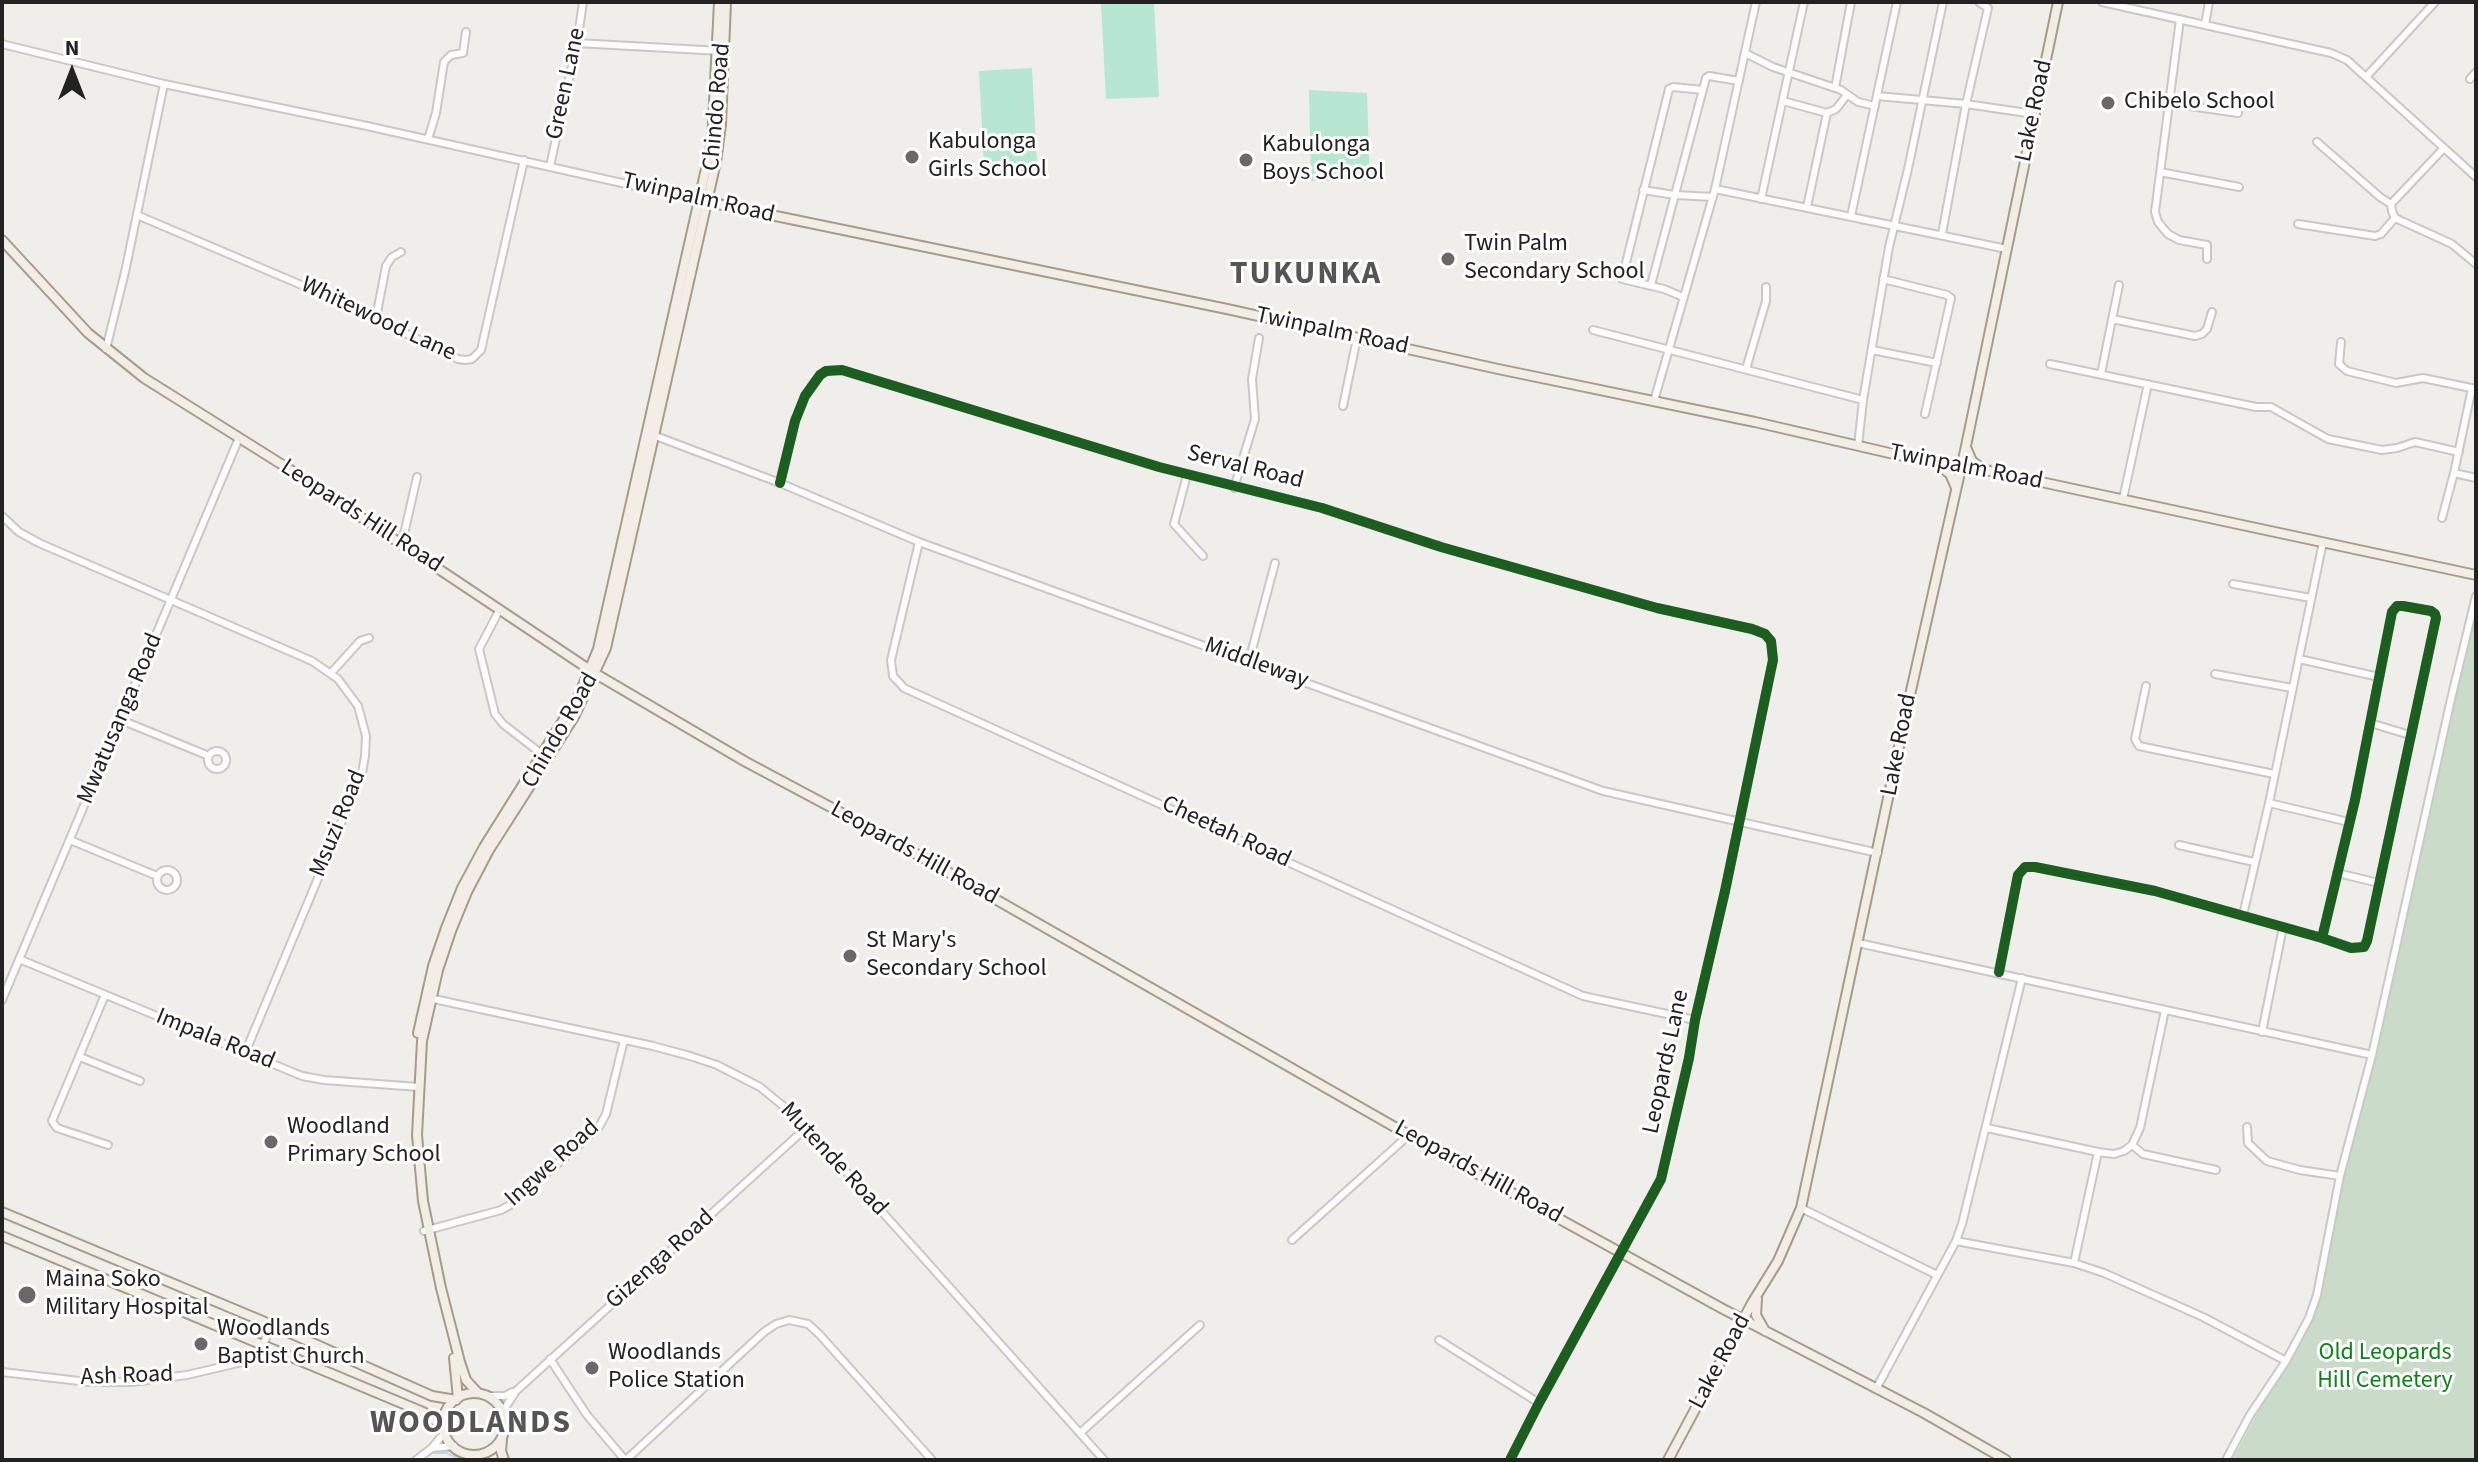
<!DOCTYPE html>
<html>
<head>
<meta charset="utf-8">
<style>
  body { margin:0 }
  #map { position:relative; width:2478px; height:1462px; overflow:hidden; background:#f0eeeb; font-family:"Source Sans 3",sans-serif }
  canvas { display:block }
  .frame { position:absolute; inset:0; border:4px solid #222; pointer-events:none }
  .north { position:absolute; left:32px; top:32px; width:80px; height:80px; -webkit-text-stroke:6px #fff; paint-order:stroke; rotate:0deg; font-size:22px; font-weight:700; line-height:32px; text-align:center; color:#222 }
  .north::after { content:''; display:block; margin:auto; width:28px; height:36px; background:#222; clip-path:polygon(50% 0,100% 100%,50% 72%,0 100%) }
</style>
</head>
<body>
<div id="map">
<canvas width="2478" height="1462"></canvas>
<div class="frame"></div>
<div class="north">N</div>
</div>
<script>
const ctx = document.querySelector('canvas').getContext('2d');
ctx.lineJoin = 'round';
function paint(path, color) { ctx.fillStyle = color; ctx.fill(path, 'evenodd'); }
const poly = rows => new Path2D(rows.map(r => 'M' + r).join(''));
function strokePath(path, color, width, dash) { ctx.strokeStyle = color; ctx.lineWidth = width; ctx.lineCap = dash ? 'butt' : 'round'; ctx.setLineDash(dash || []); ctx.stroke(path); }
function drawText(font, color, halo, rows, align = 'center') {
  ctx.font = font + ' "Source Sans 3",sans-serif'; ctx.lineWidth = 6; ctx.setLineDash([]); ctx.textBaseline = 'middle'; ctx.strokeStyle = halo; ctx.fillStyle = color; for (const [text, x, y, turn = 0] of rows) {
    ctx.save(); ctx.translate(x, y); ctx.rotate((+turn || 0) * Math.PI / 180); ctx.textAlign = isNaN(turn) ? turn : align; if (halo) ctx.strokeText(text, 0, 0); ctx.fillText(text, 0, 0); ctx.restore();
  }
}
paint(poly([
  [2476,611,2476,1460,2232,1460,2318,1299,2354,1133,2472,621]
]), '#cadbca');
paint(poly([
  [1154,2,1159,97,1106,99,1101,4],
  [1032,68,1037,163,984,166,979,71],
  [1309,90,1367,93,1370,181,1311,181]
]), '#b7e6d2');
strokePath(poly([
  [432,1453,447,1453,457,1458],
  [464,1460,470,1460]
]), '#bfdbe3', 2);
const minor = poly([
  [2102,2,2331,53,2347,60,2476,177],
  [2180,19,2155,212,2158,222,2168,234,2179,240,2207,245,2207,259],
  [2205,25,2209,2],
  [577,43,721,51],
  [2,44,164,84,367,126,698,200],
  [1745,53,1773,67,1841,90,1858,102,1875,106],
  [2366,77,2435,2],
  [2470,79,2476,72],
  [1835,88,1851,2],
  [1877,96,1966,104,2034,114],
  [1783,101,1827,113,1836,109,1847,95],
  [2169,103,2238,113],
  [428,139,436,113,444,62,451,55,463,53,466,32],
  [2317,142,2380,197,2391,204],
  [2443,149,2391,204,2392,211,2395,218,2452,244,2476,264],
  [550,166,577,43,583,2],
  [2160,172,2239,187],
  [1715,189,2007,249],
  [1643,190,1675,195,1713,197],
  [1761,199,1804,2],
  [1807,207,1827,113],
  [137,215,346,304,458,359,465,360,472,359,481,350,524,160],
  [1851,216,1897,2],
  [2298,224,2375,236,2381,234,2395,218],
  [1942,234,1966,104,1988,8,1979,2],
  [1883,279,1947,295,1951,298,1925,414],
  [1651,285,1706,78,1709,76,1739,81],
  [1683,297,1664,289,1622,279,1669,89,1673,87,1703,90],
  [376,318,386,266,392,257,401,252],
  [2112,319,2195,336,2202,334,2207,329,2212,312],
  [1593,330,1863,400],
  [2341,342,2339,364,2347,371,2396,383,2423,378,2476,389],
  [106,349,125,272,164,84],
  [1872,350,1937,363],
  [2050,364,2256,407,2271,407,2328,439,2382,450,2397,448,2415,442,2459,452],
  [1746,369,1766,301,1766,287],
  [2101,374,2119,285],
  [1654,401,1715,189,1756,2],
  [1343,406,1357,338],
  [653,435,780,483,919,542,1603,791,1878,853],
  [1858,446,1863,400,1889,247,1908,169,1943,2],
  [2454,473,2476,478],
  [1187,475,1174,524,1203,556],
  [780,483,795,421,805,396,820,375,826,371,842,370,1159,467,1322,508,1441,547,1657,608,1752,629,1765,634,1771,641,1773,660,1764,703,1725,891,1695,1020,1689,1058,1661,1179,1539,1403,1510,1460],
  [1234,488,1255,419,1252,379,1259,338],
  [2123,499,2148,384],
  [2,516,19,532,39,543,312,661,338,679,358,706,366,736,365,756,362,773,245,1053],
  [2442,518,2454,473,2472,388],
  [919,542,891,660,893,676,904,688,1583,996,1695,1020],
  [402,543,417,477],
  [2233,584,2311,598],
  [500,609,479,649,495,714,503,724,543,755],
  [2299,659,2379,677],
  [1249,661,1275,563],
  [331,673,360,641,369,638],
  [2215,674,2292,688],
  [2146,686,2135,739,2139,746,2274,774],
  [121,720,209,756],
  [2370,723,2410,735],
  '208 760a9 9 0 1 1 18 0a9 9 0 1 1-18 0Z',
  [2269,803,2349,822],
  [70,840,157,876],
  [2179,845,2254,862],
  '157 880a10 10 0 1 1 20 0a10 10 0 1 1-20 0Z',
  [2337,873,2379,883],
  [2243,915,2269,803,2323,542],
  [1858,943,2372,1055],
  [19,959,302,1076,324,1080,419,1087],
  [1999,972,2018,875,2025,867,2035,867,2155,891,2322,938,2351,948,2364,947,2367,941,2436,618,2435,614,2431,611,2403,606,2397,606,2392,612,2355,800,2322,938],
  [105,995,52,1121,57,1128,108,1145],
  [429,998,653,1046,690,1056,717,1065,760,1087,793,1114,817,1139,1104,1460],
  [2,1000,239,438],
  [2262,1032,2283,927],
  [80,1057,140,1081],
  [2247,1127,2248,1143,2267,1161,2300,1170,2340,1176],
  [1987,1128,2098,1152,2114,1154,2124,1151,2132,1145,2140,1128,2165,1010],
  [2132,1145,2143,1154,2216,1170],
  [1801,1208,1937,1275],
  [424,1231,501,1210,512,1204,599,1127,606,1114,624,1040],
  [1292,1240,1409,1135],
  [1956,1241,2074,1263,2104,1273,2203,1317,2286,1361],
  [2074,1263,2098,1152],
  [1439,1340,1539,1403],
  [257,1358,281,1355],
  [550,1359,587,1415,625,1460],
  [2,1372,88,1382,132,1382,187,1375,238,1363,258,1355,272,1325],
  [1876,1389,1956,1241,1962,1224,2022,978],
  [487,1396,505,1396,512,1392],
  [503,1411,516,1391,806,1128],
  [1080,1433,1200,1325],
  [432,1448,454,1446],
  [416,1460,432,1448,445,1432],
  [626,1460,764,1332,776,1324,789,1320,808,1324,819,1334,932,1460],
  [2226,1460,2250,1415,2286,1361,2309,1318,2317,1295,2340,1176,2372,1055,2451,699,2476,596]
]);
const major = poly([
  [698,200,1227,309,1498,369,1755,422,1937,464,1985,470,2476,575],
  [2,240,88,333,144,378,289,469,596,674,746,762,883,835,1456,1162,1723,1309,1924,1413,2006,1460],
  [1966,447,1972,461,1984,470],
  [1938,465,1950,474,1956,488],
  [418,1033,433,966,446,928,462,888,484,847,579,695,598,649,712,142,719,2],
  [2,1212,272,1325,432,1396,456,1400],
  [2,1236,423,1412,444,1427],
  [1757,1299,1756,1315,1765,1331],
  [454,1358,458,1398],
  [478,1393,466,1380,460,1362,441,1288,423,1201,417,1135,422,1041,438,970,451,931,467,892,489,850,574,717,606,648,716,162,721,125,726,2],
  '443 1424a31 31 0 1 1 62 0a31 31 0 1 1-62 0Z',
  [502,1440,501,1451,504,1460],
  [1668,1460,1752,1303,1778,1261,1801,1208,1908,704,1966,446,2058,2]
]);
strokePath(minor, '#c9c8c7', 10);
strokePath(major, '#a79c86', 12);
strokePath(minor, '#fdfcfc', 6);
strokePath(major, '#f3ede7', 8);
strokePath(poly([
  [780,483,795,421,805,396,820,375,826,371,842,370,1159,467,1322,508,1441,547,1657,608,1752,629,1765,634,1771,641,1773,660,1764,703,1725,891,1695,1020,1689,1058,1661,1179,1539,1403,1510,1460],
  [1999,972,2018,875,2025,867,2035,867,2155,891,2322,938,2351,948,2364,947,2367,941,2436,618,2435,614,2431,611,2403,606,2397,606,2392,612,2355,800,2322,938]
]), '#1b5e20', 10);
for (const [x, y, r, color] of [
  [2108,103,8,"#6a6968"],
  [912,157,8,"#6a6968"],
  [1246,160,8,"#6a6968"],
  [1448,259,8,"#6a6968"],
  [850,956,8,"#6a6968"],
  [271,1142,8,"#6a6968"],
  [27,1295,10,"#6a6968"],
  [201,1344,8,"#6a6968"],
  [592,1368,8,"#6a6968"]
]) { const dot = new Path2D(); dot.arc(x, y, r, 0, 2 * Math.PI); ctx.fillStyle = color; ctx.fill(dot); strokePath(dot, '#fff', 3); }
drawText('24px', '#222', '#fff', [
  ["Green Lane",567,84,-78],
  ["Chindo Road",718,107,-85],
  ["Lake Road",2035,111,-78],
  ["Twinpalm Road",698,199,13],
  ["Whitewood Lane",378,320,25],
  ["Twinpalm Road",1332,332,12],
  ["Serval Road",1245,468,14],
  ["Twinpalm Road",1966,468,11],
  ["Leopards Hill Road",361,517,33],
  ["Middleway",1256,664,20],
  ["Mwatusanga Road",121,719,-67],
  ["Chindo Road",561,731,-60],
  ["Lake Road",1900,745,-79],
  ["Msuzi Road",339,824,-68],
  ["Cheetah Road",1226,833,25],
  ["Leopards Hill Road",914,854,29],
  ["Impala Road",215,1040,22],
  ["Leopards Lane",1667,1062,-78],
  ["Mutende Road",833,1160,47],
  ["Ingwe Road",553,1164,-42],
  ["Leopards Hill Road",1478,1173,29],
  ["Gizenga Road",661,1260,-42],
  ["Lake Road",1721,1362,-62],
  ["Ash Road",127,1377,-2]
]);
drawText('24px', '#222', '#fff', [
  ["Chibelo School",2124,103],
  ["Kabulonga",928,143],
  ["Girls School",928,171],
  ["Kabulonga",1262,146],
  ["Boys School",1262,174],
  ["Twin Palm",1464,245],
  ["Secondary School",1464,273],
  ["St Mary's",866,942],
  ["Secondary School",866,970],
  ["Woodland",287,1128],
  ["Primary School",287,1156],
  ["Maina Soko",45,1281],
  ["Military Hospital",45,1309],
  ["Woodlands",217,1330],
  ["Baptist Church",217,1358],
  ["Woodlands",608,1354],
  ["Police Station",608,1382]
], 'left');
drawText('24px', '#0c8416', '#fff', [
  ["Old Leopards",2385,1354],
  ["Hill Cemetery",2385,1382]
]);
ctx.letterSpacing = '2px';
drawText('bold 32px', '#555', '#fff', [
  ["TUKUNKA",1306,276],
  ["WOODLANDS",471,1425]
]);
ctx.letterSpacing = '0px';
</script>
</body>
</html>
